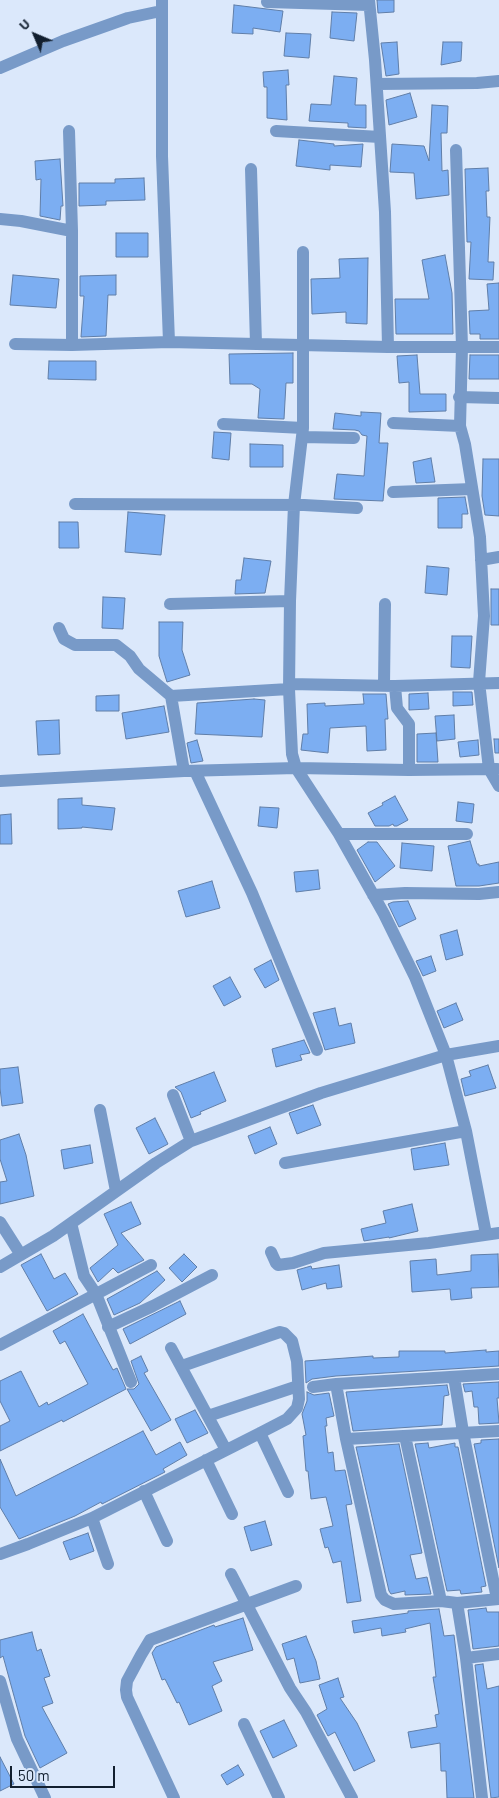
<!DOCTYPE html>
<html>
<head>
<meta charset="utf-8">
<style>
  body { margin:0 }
  #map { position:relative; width:499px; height:1798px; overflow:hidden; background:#dbe8fb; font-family:Barlow,sans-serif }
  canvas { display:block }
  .north { position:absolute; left:10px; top:10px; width:50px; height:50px; -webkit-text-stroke:4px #dbe8fb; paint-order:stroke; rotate:315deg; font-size:14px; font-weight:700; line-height:20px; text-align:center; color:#121f2f }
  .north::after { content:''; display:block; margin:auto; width:18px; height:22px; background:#121f2f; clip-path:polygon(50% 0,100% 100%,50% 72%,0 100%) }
  .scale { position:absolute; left:10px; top:1766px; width:105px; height:22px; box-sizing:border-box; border:2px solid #121f2f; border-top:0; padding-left:6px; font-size:15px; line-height:18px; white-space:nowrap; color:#121f2f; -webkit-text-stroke:4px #dbe8fb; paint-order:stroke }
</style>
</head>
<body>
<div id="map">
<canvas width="499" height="1798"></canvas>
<div class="north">U</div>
<div class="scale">50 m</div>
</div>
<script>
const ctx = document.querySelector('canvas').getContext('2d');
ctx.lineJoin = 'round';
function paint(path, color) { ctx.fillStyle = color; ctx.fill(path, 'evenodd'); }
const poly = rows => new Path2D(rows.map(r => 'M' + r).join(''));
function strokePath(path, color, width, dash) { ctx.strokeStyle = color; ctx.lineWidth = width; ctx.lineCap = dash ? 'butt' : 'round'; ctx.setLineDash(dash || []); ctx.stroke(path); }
const building = poly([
  [377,0,394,0,394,12,378,13,377,0],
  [234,5,283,11,280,32,253,28,253,34,232,33,234,5],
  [332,12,357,13,354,41,330,38,332,12],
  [286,33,311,34,309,58,284,56,286,33],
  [397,42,399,74,386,76,381,43,397,42],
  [443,42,462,42,461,61,441,65,443,42],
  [288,70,289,85,286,85,287,120,267,118,267,87,264,87,263,72,288,70],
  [334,76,357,78,355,105,366,105,366,128,348,127,348,123,309,121,311,104,331,105,334,76],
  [410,93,417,117,389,125,386,100,410,93],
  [432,105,448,106,447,133,441,133,442,171,448,170,449,195,416,199,414,173,390,172,392,144,424,146,429,161,432,105],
  [299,140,334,144,334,146,363,144,361,167,330,165,330,170,296,166,299,140],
  [60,159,63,206,61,206,60,220,40,216,41,179,36,180,35,161,60,159],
  [488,168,489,191,486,191,487,217,490,217,488,262,494,262,493,280,469,279,471,242,467,242,465,169,488,168],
  [144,178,145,200,106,201,106,205,79,206,79,183,115,183,115,179,144,178],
  [116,233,148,233,148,257,116,257,116,233],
  [445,255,452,293,453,334,396,334,395,299,429,299,422,260,445,255],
  [368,258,367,324,346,323,346,312,312,314,311,279,340,278,339,259,368,258],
  [13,275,59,279,56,308,10,305,13,275],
  [116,275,116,295,108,295,106,336,81,337,84,296,80,296,80,276,116,275],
  [499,283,499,339,480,339,480,334,470,334,469,311,489,310,487,284,499,283],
  [293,353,293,383,286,383,284,419,258,418,260,389,252,384,230,384,229,354,293,353],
  [417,355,420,394,446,394,446,411,409,412,409,382,399,383,397,356,417,355],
  [470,355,499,355,499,379,469,379,470,355],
  [49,361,96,361,96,380,48,379,49,361],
  [361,412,381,413,379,443,388,443,383,501,334,499,337,474,364,476,367,436,362,435,359,431,355,430,333,429,335,413,361,416,361,412],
  [214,432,231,433,229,460,212,458,214,432],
  [250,444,283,445,283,467,250,467,250,444],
  [431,458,435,482,416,483,413,462,431,458],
  [483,459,499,459,499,516,485,515,482,496,483,459],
  [465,497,468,514,462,514,462,528,438,528,438,498,465,497],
  [128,512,165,515,161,555,125,552,128,512],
  [59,522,78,522,79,548,59,548,59,522],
  [244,558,271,561,265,593,235,594,236,580,241,580,244,558],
  [427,566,449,568,447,595,425,593,427,566],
  [491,589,499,589,499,625,491,625,491,589],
  [103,597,125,598,123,629,102,628,103,597],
  [159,622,183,622,182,650,190,675,167,682,159,656,159,622],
  [452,636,472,636,470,668,451,667,452,636],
  [453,692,472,692,473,705,453,706,453,692],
  [428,693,429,709,409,710,409,694,428,693],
  [363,694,386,694,388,719,385,719,386,750,367,751,366,726,330,728,328,753,301,750,303,734,308,734,307,704,325,703,325,706,364,704,363,694],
  [119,695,119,711,96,711,96,696,119,695],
  [254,699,265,700,262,737,195,734,197,703,254,699],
  [164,706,169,732,126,739,122,713,164,706],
  [454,715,455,739,437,741,435,716,454,715],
  [59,720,60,754,38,755,36,721,59,720],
  [436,733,438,762,417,762,417,734,436,733],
  [494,739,499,739,499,753,495,753,494,739],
  [197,740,203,761,191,763,187,743,197,740],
  [478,740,479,755,460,757,458,742,478,740],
  [395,796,408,820,397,826,394,826,393,824,389,826,375,826,368,813,383,805,382,803,395,796],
  [82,798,82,805,115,808,112,830,82,827,82,828,58,829,58,799,82,798],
  [458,802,474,804,472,823,456,821,458,802],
  [260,807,279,808,277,828,258,826,260,807],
  [11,814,12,844,0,844,0,815,11,814],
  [470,841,477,864,479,864,479,866,499,862,499,883,479,886,456,886,448,846,470,841],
  [368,842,377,842,395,866,375,882,357,850,368,842],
  [402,843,434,846,432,871,400,868,402,843],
  [318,870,320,889,296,892,294,872,318,870],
  [212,881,220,908,186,917,178,891,212,881],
  [408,901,416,919,399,927,388,904,393,902,408,901],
  [457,930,463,955,446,960,440,935,457,930],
  [431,956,436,971,423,976,416,961,431,956],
  [271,960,279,980,265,988,254,969,271,960],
  [230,977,241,997,224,1006,213,986,230,977],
  [456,1003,463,1020,444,1028,437,1011,456,1003],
  [335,1008,339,1026,351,1023,355,1043,325,1050,313,1013,335,1008],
  [304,1040,310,1053,300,1055,302,1060,276,1067,272,1049,304,1040],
  [488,1065,496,1088,465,1096,461,1079,471,1076,469,1071,488,1065],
  [18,1067,23,1103,2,1106,0,1088,0,1069,18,1067],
  [214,1072,226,1101,200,1112,201,1114,191,1118,181,1092,175,1087,214,1072],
  [313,1105,321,1125,297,1134,289,1113,313,1105],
  [155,1118,168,1144,149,1154,136,1128,155,1118],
  [270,1127,277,1144,255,1154,248,1136,270,1127],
  [19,1134,26,1155,34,1196,0,1204,0,1182,7,1181,0,1159,0,1140,19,1134],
  [445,1143,449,1165,414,1170,411,1149,445,1143],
  [90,1145,93,1163,64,1169,61,1150,90,1145],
  [131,1202,141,1224,121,1233,144,1260,118,1273,113,1268,98,1282,90,1268,118,1245,104,1214,131,1202],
  [412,1204,418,1231,389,1238,389,1237,364,1241,361,1229,386,1223,383,1211,412,1204],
  [41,1254,54,1279,65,1273,78,1294,47,1311,21,1265,41,1254],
  [184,1254,197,1267,182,1282,169,1268,184,1254],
  [498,1254,499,1287,471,1288,472,1298,451,1300,450,1289,412,1292,410,1261,436,1259,437,1275,471,1271,471,1255,498,1254],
  [339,1265,342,1287,327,1289,326,1283,302,1290,297,1270,311,1266,312,1269,339,1265],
  [157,1271,165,1280,140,1303,114,1315,107,1299,157,1271],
  [180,1301,186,1314,130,1344,123,1329,180,1301],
  [83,1314,113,1370,117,1368,126,1389,63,1422,62,1420,0,1451,0,1426,10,1421,0,1401,0,1381,21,1371,39,1407,47,1402,48,1405,88,1384,65,1341,60,1344,53,1331,83,1314],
  [486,1350,486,1352,499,1351,499,1366,336,1376,312,1379,306,1383,305,1361,373,1356,373,1358,399,1357,399,1351,445,1351,445,1353,486,1350],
  [141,1356,148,1371,144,1373,171,1420,151,1431,127,1389,134,1389,139,1384,131,1361,141,1356],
  [499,1382,499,1398,497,1398,499,1423,479,1424,478,1407,474,1407,472,1391,465,1392,463,1384,499,1382],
  [447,1385,449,1395,444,1396,442,1425,353,1431,346,1392,447,1385],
  [307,1392,314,1395,329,1393,334,1416,326,1418,327,1426,325,1426,328,1453,333,1452,335,1471,345,1470,352,1504,346,1505,361,1601,347,1603,341,1561,333,1563,328,1547,325,1548,320,1529,333,1526,326,1497,311,1499,308,1471,306,1471,303,1436,306,1435,302,1414,307,1401,307,1392],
  [195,1410,208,1433,187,1443,175,1419,195,1410],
  [143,1431,156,1455,180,1442,187,1455,163,1469,165,1472,102,1504,101,1502,75,1516,19,1539,0,1507,0,1459,16,1496,143,1431],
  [499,1439,499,1568,474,1444,481,1443,481,1440,499,1439],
  [428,1443,429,1448,455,1443,455,1447,458,1447,486,1586,481,1587,482,1592,461,1594,460,1590,447,1591,415,1444,428,1443],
  [399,1444,422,1553,410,1555,416,1579,427,1577,431,1594,405,1595,405,1591,391,1594,389,1591,356,1447,399,1444],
  [265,1521,272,1545,251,1551,244,1527,265,1521],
  [88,1533,94,1551,70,1560,63,1542,88,1533],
  [486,1608,487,1612,499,1612,499,1646,473,1649,468,1610,486,1608],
  [439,1609,444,1636,454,1635,474,1798,447,1798,446,1771,441,1771,440,1743,411,1748,408,1732,437,1727,435,1715,439,1714,433,1677,436,1677,430,1623,405,1629,406,1632,382,1636,381,1628,354,1633,352,1621,408,1613,408,1611,439,1609],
  [243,1618,253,1650,213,1662,222,1681,212,1686,222,1711,189,1725,179,1702,177,1703,165,1679,162,1680,152,1653,156,1647,214,1625,215,1627,243,1618],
  [32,1632,37,1651,41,1649,50,1676,44,1678,53,1703,42,1707,67,1753,40,1768,25,1736,3,1656,0,1658,0,1640,32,1632],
  [306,1636,316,1661,320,1679,300,1683,294,1658,287,1660,282,1644,306,1636],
  [483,1664,487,1689,499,1686,499,1797,491,1798,475,1665,483,1664],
  [338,1678,344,1697,340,1698,357,1723,375,1761,354,1771,335,1732,328,1736,317,1715,327,1709,319,1685,338,1678],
  [284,1720,297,1746,273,1758,260,1731,284,1720],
  [0,1757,14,1784,0,1791,0,1757],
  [238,1765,244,1775,227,1785,221,1775,238,1765]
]);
paint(building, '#7caef2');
strokePath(building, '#607ea8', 1);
strokePath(poly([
  [162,0,162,156,169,342],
  [369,0,375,60,385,212,388,347],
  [267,2,369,5],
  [0,68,63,41,128,18,161,11],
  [377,84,477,83,499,81],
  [69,131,72,231,72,345],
  [276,131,380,137],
  [456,150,462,347,460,426,465,444,480,537,484,616,479,682,489,769,499,786],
  [251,169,256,344],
  [0,219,21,221,72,231],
  [15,344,72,345,169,342,388,347,499,347],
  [459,397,499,398],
  [393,423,460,426],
  [223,424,303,428],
  [302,437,354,438],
  [393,492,472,489],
  [75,504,304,505,357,508],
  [481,560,499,557],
  [170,604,290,601],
  [59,628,64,639,75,645,116,645,130,656,139,669,171,696,184,771],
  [289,684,395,686,499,683],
  [384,685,385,604],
  [395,686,397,708,409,724,409,770],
  [171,696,289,689],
  [195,771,252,893,317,1050],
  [0,781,184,771,296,768,409,770,497,769],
  [339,834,467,834],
  [373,895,405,893,479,894,499,892],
  [173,1095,191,1141],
  [100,1110,116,1191],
  [285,1163,466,1131],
  [0,1222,21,1255],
  [71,1223,84,1276,96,1294,131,1382],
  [486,1234,466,1131,446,1055,499,1046],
  [271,1252,276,1263,278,1265,293,1263,324,1253,429,1243,499,1233],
  [0,1267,53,1236,156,1163,191,1141,321,1093,446,1055,415,977,384,914,339,834,296,768,292,754,289,689,290,601,294,505,303,428,303,252],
  [108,1327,153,1306,212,1275],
  [0,1345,151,1265],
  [171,1348,226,1450],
  [454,1377,463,1432,497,1599],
  [336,1384,346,1439,381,1595,385,1600,394,1604,441,1601,457,1603,499,1599],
  [313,1387,336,1384,499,1374],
  [208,1416,298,1386],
  [260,1433,288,1492],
  [405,1436,441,1601],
  [346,1439,499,1431],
  [206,1460,232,1514],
  [144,1491,167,1541],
  [92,1518,108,1564],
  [0,1554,28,1544,92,1518,260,1433,287,1419,297,1408,299,1399,297,1361,292,1341,284,1333,280,1332,271,1335,182,1366],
  [231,1574,290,1688,306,1712,352,1798],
  [457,1603,466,1658,482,1798],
  [466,1658,499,1654],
  [0,1681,17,1739,45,1798],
  [244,1724,279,1798],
  [174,1798,127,1697,126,1690,127,1681,141,1655,150,1640,296,1586]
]), '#789ac8', 12);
</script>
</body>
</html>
